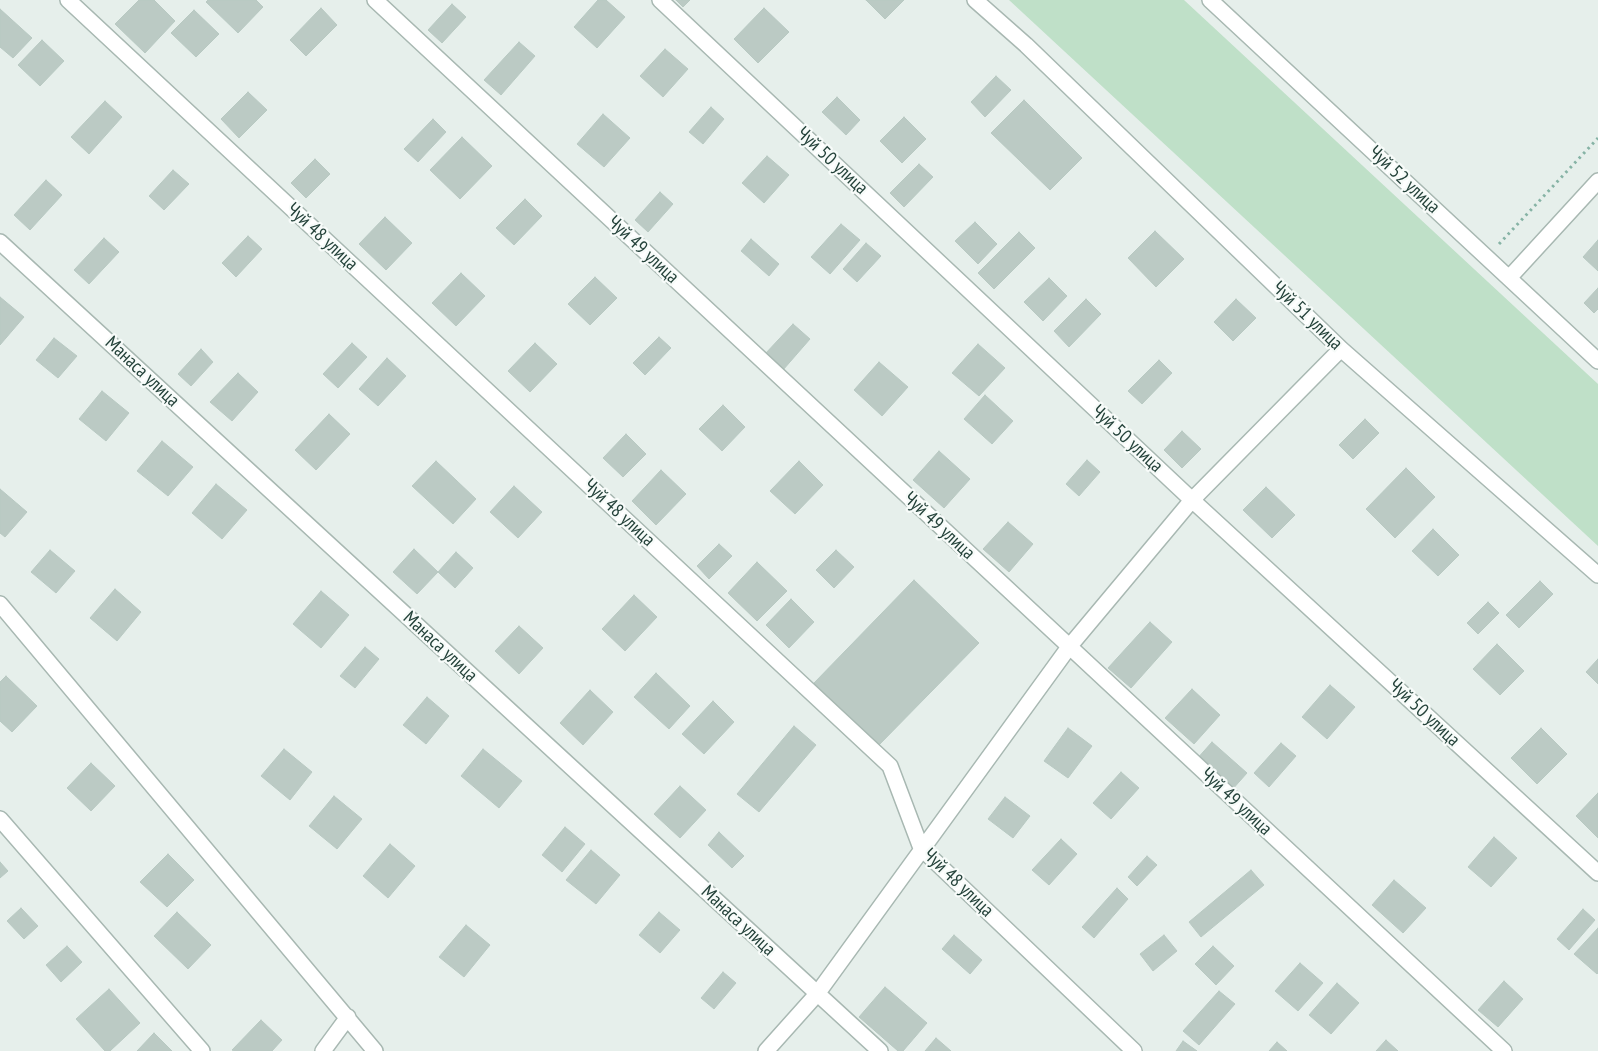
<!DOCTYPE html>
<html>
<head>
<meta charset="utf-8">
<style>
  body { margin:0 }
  canvas { display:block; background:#e6efeb }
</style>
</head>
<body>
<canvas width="1598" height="1051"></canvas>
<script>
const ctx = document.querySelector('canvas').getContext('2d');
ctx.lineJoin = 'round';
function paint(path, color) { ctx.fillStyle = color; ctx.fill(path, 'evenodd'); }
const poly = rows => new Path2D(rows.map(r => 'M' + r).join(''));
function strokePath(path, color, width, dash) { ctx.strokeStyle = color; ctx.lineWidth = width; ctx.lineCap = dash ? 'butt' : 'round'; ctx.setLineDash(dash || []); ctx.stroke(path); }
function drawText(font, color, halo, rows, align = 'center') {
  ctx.font = font + ' "PT Sans Narrow",sans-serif'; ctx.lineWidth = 4.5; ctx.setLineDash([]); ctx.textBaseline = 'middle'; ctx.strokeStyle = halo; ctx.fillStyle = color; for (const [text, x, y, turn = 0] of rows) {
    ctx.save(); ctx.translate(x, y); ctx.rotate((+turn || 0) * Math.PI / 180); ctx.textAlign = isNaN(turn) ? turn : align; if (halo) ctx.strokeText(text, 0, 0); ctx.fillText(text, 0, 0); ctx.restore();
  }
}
paint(poly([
  [1009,0,1184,0,1598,384,1598,546]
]), '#bfe0c8');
const building = poly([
  [139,0,154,0,175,21,145,53,115,24,139,0],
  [208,0,256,0,263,7,238,33,206,2,208,0],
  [598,0,606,0,625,17,597,48,574,27,598,0],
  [676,0,690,0,683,7,676,0],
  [866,0,904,0,885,19,866,0],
  [452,4,466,17,442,43,428,30,452,4],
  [321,8,337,25,306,56,290,40,321,8],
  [764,8,789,32,758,63,734,39,764,8],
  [0,9,32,38,13,58,0,47,0,9],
  [194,10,219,34,196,57,171,33,194,10],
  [42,40,64,61,40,86,18,65,42,40],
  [519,42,535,56,501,95,484,80,519,42],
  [665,49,688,69,663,97,640,76,665,49],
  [996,76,1011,90,985,117,971,102,996,76],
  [248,92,267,110,239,138,221,119,248,92],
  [837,97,860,120,846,135,822,112,837,97],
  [1024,100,1082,158,1050,190,991,133,1024,100],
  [105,101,122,117,89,154,71,137,105,101],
  [711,107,724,119,703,144,689,132,711,107],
  [603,114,630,138,604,167,577,144,603,114],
  [904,117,926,139,902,163,880,141,904,117],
  [433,119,446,132,418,162,404,149,433,119],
  [462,137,492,166,460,199,430,170,462,137],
  [767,156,789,175,764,203,742,183,767,156],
  [315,159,330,174,306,198,291,183,315,159],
  [919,164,933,177,904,207,890,193,919,164],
  [173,170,189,184,164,210,149,196,173,170],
  [46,180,62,195,30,230,14,215,46,180],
  [660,192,673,204,648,232,635,220,660,192],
  [525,199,542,216,514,245,496,228,525,199],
  [385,217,412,243,386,270,359,244,385,217],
  [975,222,997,244,978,264,955,241,975,222],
  [841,224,860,240,830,274,811,257,841,224],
  [1155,231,1184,259,1156,287,1128,258,1155,231],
  [1019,232,1035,248,994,289,978,273,1019,232],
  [248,236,262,249,236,277,222,263,248,236],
  [104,238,119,252,89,284,74,270,104,238],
  [751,239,779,264,769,276,741,251,751,239],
  [1598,240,1598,271,1583,257,1598,240],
  [866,243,881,256,857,282,843,269,866,243],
  [461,273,485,296,456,326,432,303,461,273],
  [595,277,617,298,590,325,568,304,595,277],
  [1049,278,1067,296,1043,321,1024,302,1049,278],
  [1598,288,1598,309,1594,313,1584,303,1598,288],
  [0,297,24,317,0,345,0,297],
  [1086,299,1101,314,1069,347,1054,331,1086,299],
  [1236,299,1256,318,1233,341,1214,322,1236,299],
  [793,324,810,339,783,370,765,354,793,324],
  [659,337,671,348,645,375,633,363,659,337],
  [54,338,77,356,58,378,36,360,54,338],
  [352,343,367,357,338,388,323,374,352,343],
  [535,343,557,364,530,392,508,371,535,343],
  [978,344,1005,368,979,396,952,373,978,344],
  [201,349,213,362,191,386,178,374,201,349],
  [387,358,406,376,378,406,359,389,387,358],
  [1159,360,1172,373,1142,404,1128,391,1159,360],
  [879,362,908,387,882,416,854,390,879,362],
  [238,373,258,392,232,421,210,402,238,373],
  [102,391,129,413,106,441,79,419,102,391],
  [985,395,1013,421,992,444,964,419,985,395],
  [723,405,745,427,722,451,699,429,723,405],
  [329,414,350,434,316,470,295,450,329,414],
  [1365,419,1379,433,1353,459,1339,445,1365,419],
  [1182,431,1201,449,1182,468,1164,450,1182,431],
  [626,434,646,454,623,477,603,458,626,434],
  [162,441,193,467,168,496,137,471,162,441],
  [939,451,970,479,944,508,913,480,939,451],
  [1087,460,1100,472,1079,496,1066,484,1087,460],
  [436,461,476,499,453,524,412,486,436,461],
  [799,461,823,485,795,514,770,491,799,461],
  [1406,468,1435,497,1395,538,1366,509,1406,468],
  [661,470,686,494,656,525,632,501,661,470],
  [216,484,247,510,222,539,192,513,216,484],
  [514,486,542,512,518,538,490,512,514,486],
  [1266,487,1295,515,1272,538,1243,510,1266,487],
  [0,489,27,512,5,537,0,533,0,489],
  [1008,522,1033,544,1009,572,983,549,1008,522],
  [1433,529,1459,555,1438,576,1412,551,1433,529],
  [719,544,732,556,709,579,697,566,719,544],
  [414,549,438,572,417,594,393,572,414,549],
  [50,550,75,571,56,593,31,572,50,550],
  [836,550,854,567,834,588,816,570,836,550],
  [456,552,473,568,455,588,438,572,456,552],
  [757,562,787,591,757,621,728,593,757,562],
  [914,580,979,643,878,746,814,683,914,580],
  [1540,581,1553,594,1519,628,1506,615,1540,581],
  [115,589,141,612,117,641,90,618,115,589],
  [321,591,349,615,321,648,293,624,321,591],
  [634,595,657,617,625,651,602,629,634,595],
  [791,599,814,622,789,648,766,625,791,599],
  [1488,602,1499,613,1478,634,1467,623,1488,602],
  [1150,622,1172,642,1131,688,1108,668,1150,622],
  [519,626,543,648,519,674,495,651,519,626],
  [1497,644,1524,671,1500,695,1473,669,1497,644],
  [365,647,379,659,355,688,340,676,365,647],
  [1598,659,1598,684,1586,672,1598,659],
  [656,673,690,706,669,729,634,697,656,673],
  [6,676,37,706,12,732,0,721,0,682,6,676],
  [1330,685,1355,707,1327,739,1302,717,1330,685],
  [1192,689,1220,715,1194,744,1165,718,1192,689],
  [590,690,613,712,583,745,560,723,590,690],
  [427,697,449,716,426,744,403,725,427,697],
  [713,701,734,722,704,754,682,734,713,701],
  [794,726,816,745,759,812,737,794,794,726],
  [1068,728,1092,746,1068,778,1044,761,1068,728],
  [1541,728,1567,754,1537,784,1511,758,1541,728],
  [1212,742,1247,773,1231,791,1196,760,1212,742],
  [1281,743,1296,756,1269,787,1254,773,1281,743],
  [284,749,312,772,290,800,261,776,284,749],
  [483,749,522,781,499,808,461,776,483,749],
  [91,763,115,786,91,811,67,788,91,763],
  [1121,772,1139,788,1111,819,1093,803,1121,772],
  [680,786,706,810,680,838,654,814,680,786],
  [1598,793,1598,838,1576,816,1598,793],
  [334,796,362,819,337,849,309,826,334,796],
  [1005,797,1030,816,1013,838,988,819,1005,797],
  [565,827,585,844,562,872,542,855,565,827],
  [719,832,744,856,732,868,708,845,719,832],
  [1494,837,1517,858,1491,887,1468,867,1494,837],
  [1061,839,1077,854,1049,885,1032,870,1061,839],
  [390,844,415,866,388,898,363,876,390,844],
  [591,850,620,875,596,904,566,880,591,850],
  [168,854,194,880,167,907,140,882,168,854],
  [1147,856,1157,865,1137,886,1128,877,1147,856],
  [0,862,8,871,0,878,0,862],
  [1251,870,1264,885,1201,937,1189,922,1251,870],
  [1394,880,1426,908,1403,933,1372,905,1394,880],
  [1117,888,1128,899,1094,938,1082,927,1117,888],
  [21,908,38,926,24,939,7,921,21,908],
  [1583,909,1595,920,1569,950,1557,939,1583,909],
  [177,912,211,945,188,969,154,936,177,912],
  [659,912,680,930,660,953,639,935,659,912],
  [466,925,490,945,464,977,439,957,466,925],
  [1598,928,1598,973,1597,974,1574,954,1598,928],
  [954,935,982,960,970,974,942,949,954,935],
  [1164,935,1177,951,1153,971,1140,954,1164,935],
  [67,946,82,962,61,982,46,965,67,946],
  [1213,946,1234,966,1216,985,1195,964,1213,946],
  [1300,963,1323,983,1298,1011,1275,991,1300,963],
  [723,972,736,983,714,1009,701,998,723,972],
  [1504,981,1523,999,1498,1027,1478,1010,1504,981],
  [1337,983,1359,1003,1331,1034,1309,1015,1337,983],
  [885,987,927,1023,903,1051,898,1051,859,1017,885,987],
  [109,989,140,1023,110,1051,105,1051,76,1019,109,989],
  [1219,991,1235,1004,1199,1045,1183,1031,1219,991],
  [261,1020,282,1040,272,1051,234,1051,232,1050,261,1020],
  [154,1033,172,1051,137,1051,154,1033],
  [936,1038,951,1051,925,1051,936,1038],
  [1386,1040,1398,1051,1376,1051,1386,1040],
  [1183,1041,1197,1051,1176,1051,1183,1041],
  [1277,1042,1287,1051,1269,1051,1277,1042]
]);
paint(building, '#bbcac4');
strokePath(building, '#b8c9c2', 1);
const minor = poly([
  [68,0,890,766,921,848,1134,1051],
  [375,0,1504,1051],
  [660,0,1192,500,1598,873],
  [975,0,1026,45,1341,349,1598,575],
  [1210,0,1598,361],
  [0,242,880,1051],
  [1509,278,1598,181],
  [0,604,375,1051],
  [0,819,202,1051],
  [323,1051,348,1017],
  [766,1051,817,994,1069,647,1192,500,1341,349]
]);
strokePath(minor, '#a8b8b2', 18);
strokePath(poly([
  [1499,244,1598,138]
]), '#86b3a5', 3, [2.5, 4]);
strokePath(minor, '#fff', 15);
drawText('19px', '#24423a', '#f7fbf9', [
  ["Чуй 50 улица",832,161,43],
  ["Чуй 52 улица",1404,180,43],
  ["Чуй 48 улица",322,237,43],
  ["Чуй 49 улица",643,250,43],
  ["Чуй 51 улица",1307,316,44],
  ["Манаса улица",142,372,43],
  ["Чуй 50 улица",1127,439,43],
  ["Чуй 48 улица",619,513,43],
  ["Чуй 49 улица",939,526,43],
  ["Манаса улица",440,647,43],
  ["Чуй 50 улица",1424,713,43],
  ["Чуй 49 улица",1236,802,43],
  ["Чуй 48 улица",958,883,44],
  ["Манаса улица",738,921,43]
]);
</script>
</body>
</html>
